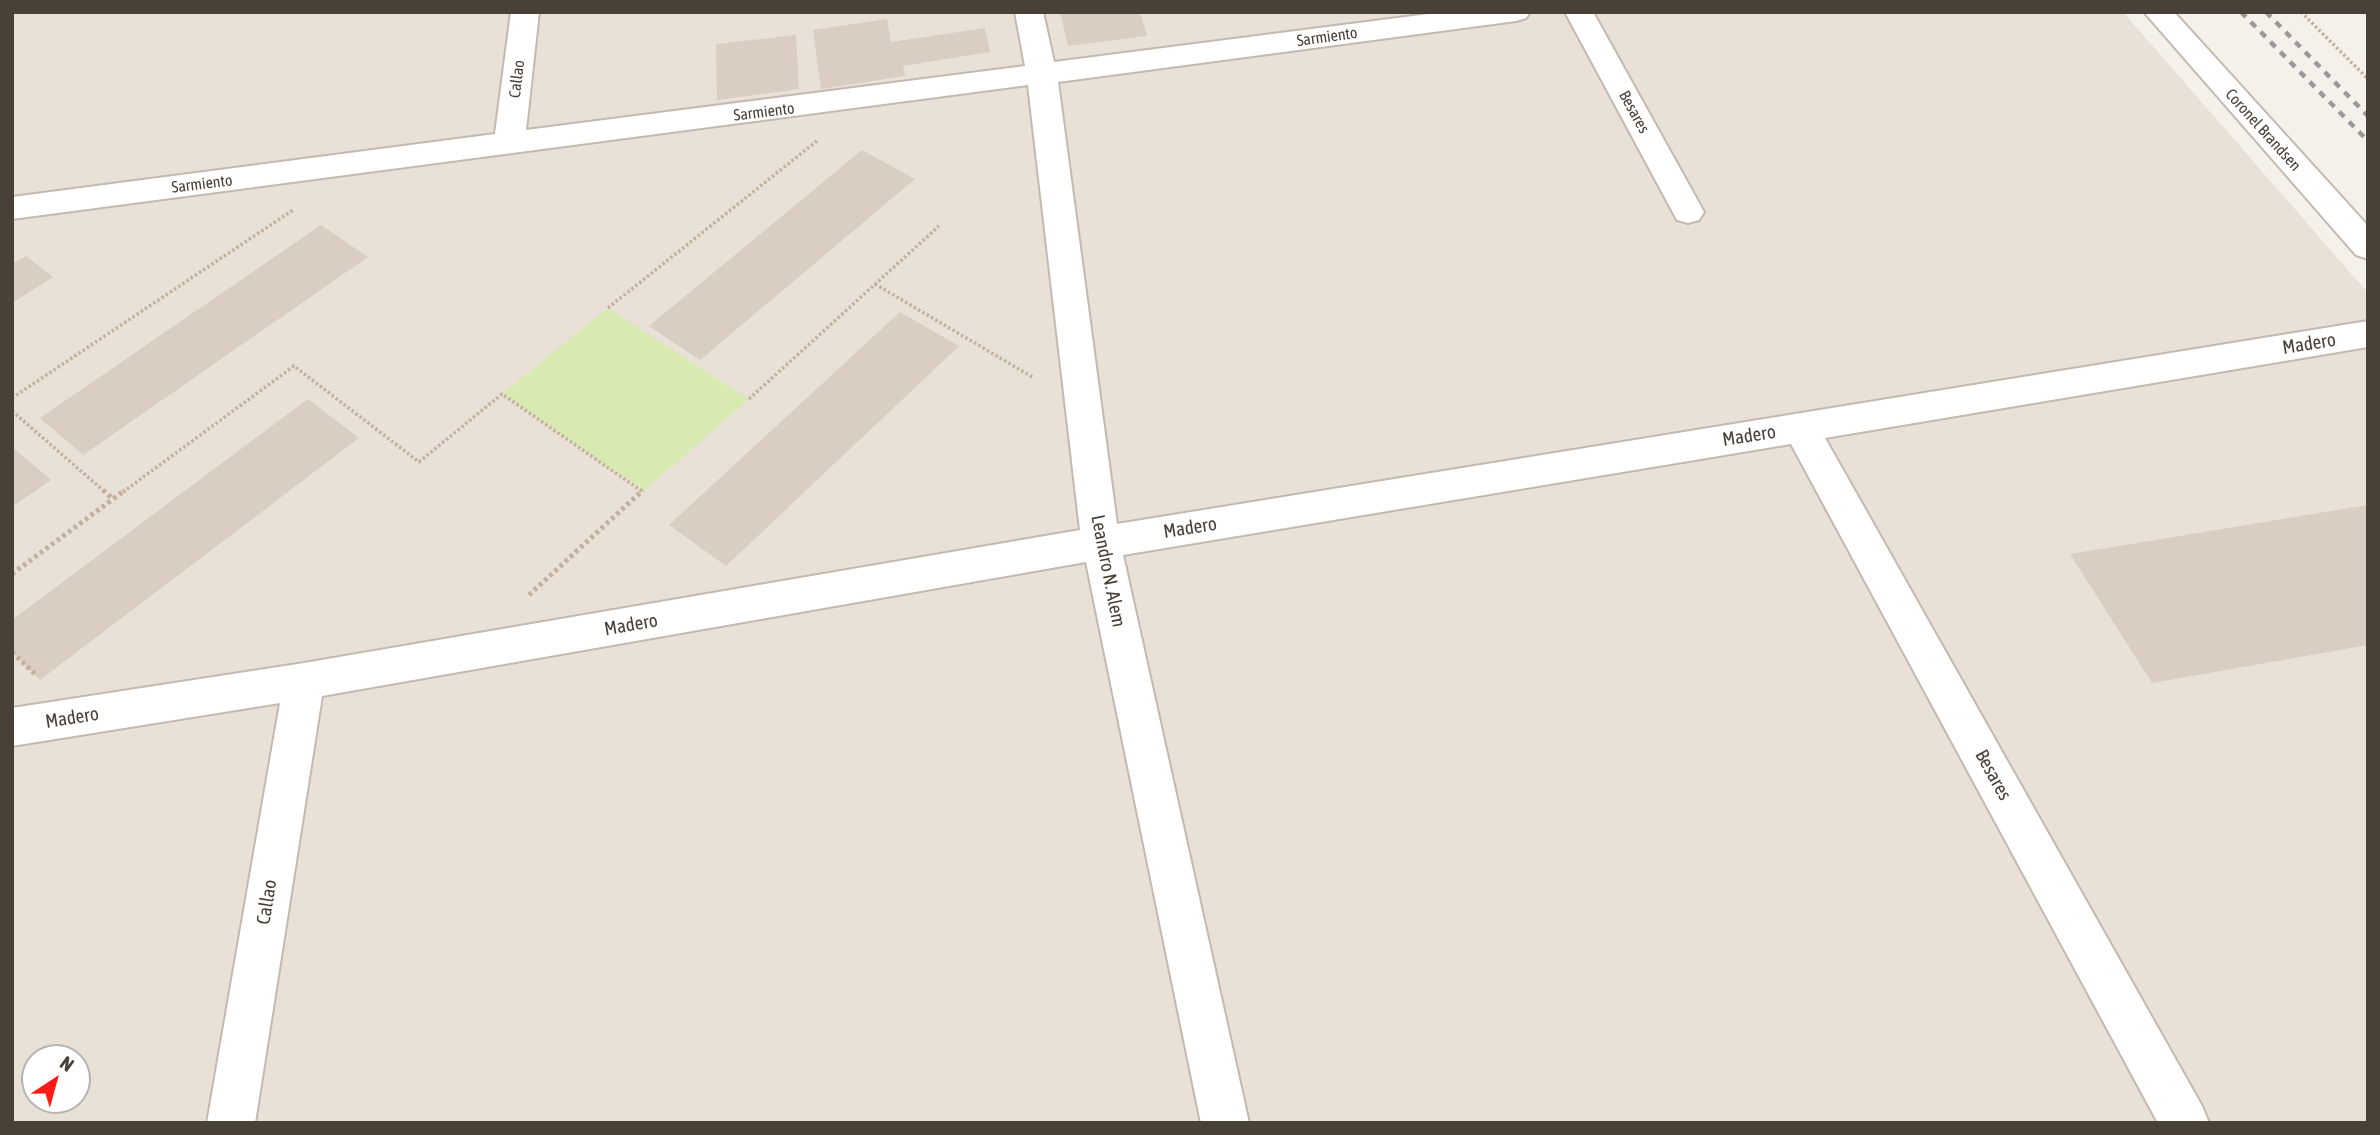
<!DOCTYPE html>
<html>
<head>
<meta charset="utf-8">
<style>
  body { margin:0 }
  #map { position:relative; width:2380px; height:1135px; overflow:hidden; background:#f5f0e9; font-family:"Asap Condensed",sans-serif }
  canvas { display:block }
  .frame { position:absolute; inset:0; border:14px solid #494037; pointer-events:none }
  .north { position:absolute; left:21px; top:1044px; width:70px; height:70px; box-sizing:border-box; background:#fff; border:2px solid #b6b3af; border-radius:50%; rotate:36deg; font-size:19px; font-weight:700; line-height:28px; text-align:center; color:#494037 }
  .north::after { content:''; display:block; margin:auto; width:24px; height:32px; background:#fe1a17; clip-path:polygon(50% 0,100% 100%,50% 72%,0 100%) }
</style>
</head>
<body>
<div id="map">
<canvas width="2380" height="1135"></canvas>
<div class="frame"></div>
<div class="north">N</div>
</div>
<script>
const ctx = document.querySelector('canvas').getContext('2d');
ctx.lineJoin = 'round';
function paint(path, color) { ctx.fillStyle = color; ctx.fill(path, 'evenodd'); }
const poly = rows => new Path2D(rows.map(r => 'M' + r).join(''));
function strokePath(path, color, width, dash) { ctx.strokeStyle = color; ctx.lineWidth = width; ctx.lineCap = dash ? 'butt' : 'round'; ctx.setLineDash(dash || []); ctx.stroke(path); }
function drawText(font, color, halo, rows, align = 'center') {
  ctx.font = font + ' "Asap Condensed",sans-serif'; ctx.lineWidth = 5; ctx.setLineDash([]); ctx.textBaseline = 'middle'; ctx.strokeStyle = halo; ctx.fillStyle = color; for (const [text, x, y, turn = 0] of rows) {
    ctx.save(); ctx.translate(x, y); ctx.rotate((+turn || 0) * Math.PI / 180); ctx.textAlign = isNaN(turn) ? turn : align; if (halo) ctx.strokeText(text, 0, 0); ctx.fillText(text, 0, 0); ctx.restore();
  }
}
paint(poly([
  [12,12,2123,12,2368,293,2368,1123,12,1123],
  [35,1058,77,1058,77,1100,35,1100]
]), '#e9e1d7');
paint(poly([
  [608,308,749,399,644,491,502,394]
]), '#d8eab2');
paint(poly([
  [1060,12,1140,12,1147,36,1068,46],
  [887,19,891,42,985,28,990,52,903,66,905,76,821,89,813,30],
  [796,35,799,89,717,100,716,44],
  [862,150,915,179,700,360,649,326],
  [321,225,368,257,83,455,40,418],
  [26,256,53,277,12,303,12,264],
  [900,312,959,346,726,566,669,525],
  [308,399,359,438,40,680,12,652,12,620],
  [12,447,51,480,12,507],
  [2368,505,2368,645,2152,683,2070,554]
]), '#dacdc1');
const minor = poly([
  [511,12,539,12,526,130,1025,66,1015,12,1043,12,1054,62,1444,12,1530,12,1526,18,1516,21,1058,82,1117,524,2368,321,2368,347,1825,438,2202,1106,2209,1123,2158,1123,1791,444,1123,555,1249,1123,1201,1123,1086,562,322,696,255,1123,207,1123,280,703,12,746,12,708,304,663,1080,530,1028,85,12,219,12,197,495,134,511,12],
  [1565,12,1593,12,1704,212,1699,220,1688,223,1677,220,1565,12],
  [2144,12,2174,12,2368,226,2368,259,2356,255,2144,12]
]);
strokePath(minor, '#c4b9af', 4);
strokePath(poly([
  [2301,12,2368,79],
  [875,284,1034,378],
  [608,308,818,140],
  [12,398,293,210],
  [749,399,939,226],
  [12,411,105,492],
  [123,492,294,366,419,462,502,394,643,492]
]), '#c3b09c', 3.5, [2.5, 2.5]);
strokePath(poly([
  [103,490,113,499,125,490],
  [12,574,113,499],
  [529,595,643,490],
  [12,652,37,676]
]), '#c3b09c', 5, [3.5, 3.5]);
paint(minor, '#fff');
strokePath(poly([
  [2241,12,2368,141],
  [2266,12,2368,116]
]), '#989898', 4.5, [7, 7]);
drawText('16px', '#494037', '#fff', [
  ["Sarmiento",1327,37,-8],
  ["Callao",517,79,-83],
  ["Sarmiento",764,112,-7],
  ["Besares",1634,112,61],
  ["Coronel Brandsen",2263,130,48],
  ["Sarmiento",202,184,-7]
]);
drawText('19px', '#494037', '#fff', [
  ["Madero",2309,344,-9],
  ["Madero",1749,436,-9],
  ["Madero",1190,528,-9],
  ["Leandro N. Alem",1108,571,79],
  ["Madero",631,625,-10],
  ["Madero",72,718,-9],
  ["Besares",1993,775,61],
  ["Callao",267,902,-81]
]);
</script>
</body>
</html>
